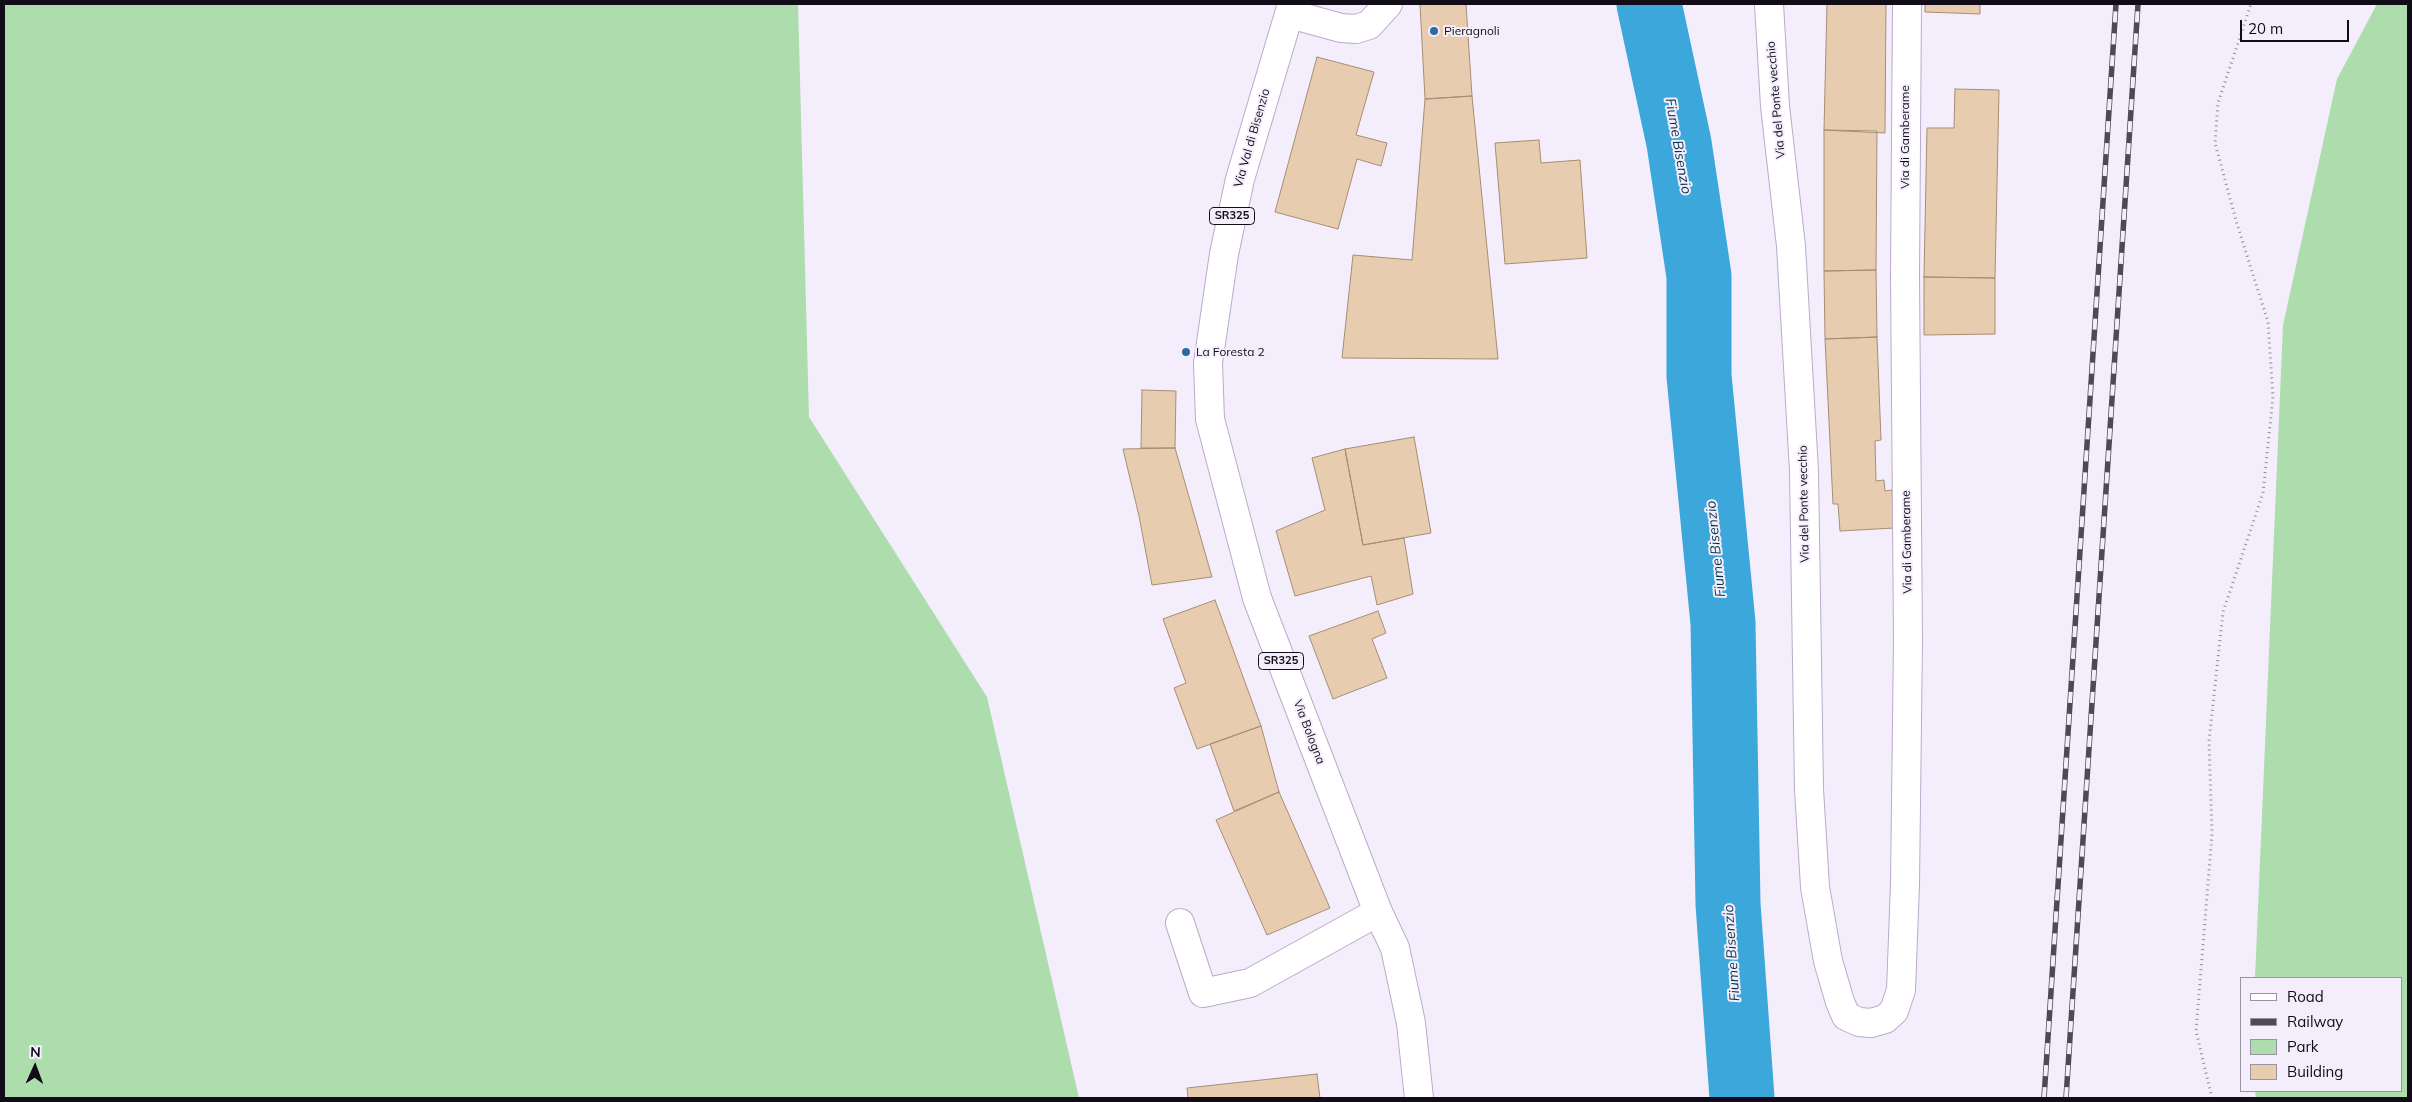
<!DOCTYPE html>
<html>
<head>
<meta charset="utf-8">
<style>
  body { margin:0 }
  #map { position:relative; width:2412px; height:1102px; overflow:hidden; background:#f4eefc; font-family:Mulish,sans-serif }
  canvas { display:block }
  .frame { position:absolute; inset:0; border:5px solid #110c17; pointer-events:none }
  .legend { position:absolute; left:2240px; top:977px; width:162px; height:115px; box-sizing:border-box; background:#f4eefc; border:1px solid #9994a0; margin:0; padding:6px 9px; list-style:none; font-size:15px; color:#110c17 }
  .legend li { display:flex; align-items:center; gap:10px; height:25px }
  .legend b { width:25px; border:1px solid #9994a0 }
  .north { position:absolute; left:10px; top:1042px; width:50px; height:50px; -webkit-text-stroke:4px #f4eefc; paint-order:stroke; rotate:2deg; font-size:14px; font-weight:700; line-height:20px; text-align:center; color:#110c17 }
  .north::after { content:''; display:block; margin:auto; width:18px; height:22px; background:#110c17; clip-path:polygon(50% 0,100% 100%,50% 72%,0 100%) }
  .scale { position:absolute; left:2240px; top:20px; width:109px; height:22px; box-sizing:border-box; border:2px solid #110c17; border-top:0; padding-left:6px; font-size:15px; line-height:18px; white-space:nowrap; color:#110c17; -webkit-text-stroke:4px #f4eefc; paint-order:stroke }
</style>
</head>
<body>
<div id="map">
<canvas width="2412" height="1102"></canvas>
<div class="frame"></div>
<ul class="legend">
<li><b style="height:6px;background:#fff"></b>Road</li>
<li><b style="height:6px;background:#4f4955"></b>Railway</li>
<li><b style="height:14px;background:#addcad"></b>Park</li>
<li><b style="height:14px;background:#e7ccb0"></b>Building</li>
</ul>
<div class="north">N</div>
<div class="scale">20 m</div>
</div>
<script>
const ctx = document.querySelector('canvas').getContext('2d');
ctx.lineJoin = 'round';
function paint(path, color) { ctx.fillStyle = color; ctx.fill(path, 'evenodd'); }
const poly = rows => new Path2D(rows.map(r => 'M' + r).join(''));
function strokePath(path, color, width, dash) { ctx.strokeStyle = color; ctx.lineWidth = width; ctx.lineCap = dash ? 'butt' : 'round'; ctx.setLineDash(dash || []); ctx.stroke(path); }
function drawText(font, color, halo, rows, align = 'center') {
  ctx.font = font + ' Mulish,sans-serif'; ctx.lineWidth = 4; ctx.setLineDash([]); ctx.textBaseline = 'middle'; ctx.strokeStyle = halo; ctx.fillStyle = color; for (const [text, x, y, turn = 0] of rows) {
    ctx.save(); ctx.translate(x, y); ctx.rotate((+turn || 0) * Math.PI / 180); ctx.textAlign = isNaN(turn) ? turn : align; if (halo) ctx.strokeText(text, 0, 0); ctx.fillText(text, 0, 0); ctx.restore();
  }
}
paint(poly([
  [4,4,798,4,809,417,987,697,1079,1098,4,1098],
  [2377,4,2408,4,2408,1098,2256,1098,2255,1091,2401,1091,2401,978,2255,978,2283,325,2337,79]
]), '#addcad');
strokePath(poly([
  [1649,4,1679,143,1699,276,1699,376,1723,623,1728,904,1742,1098]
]), '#3ba7da', 65);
const building = poly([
  [1420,4,1466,4,1472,96,1425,99,1420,4],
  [1827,4,1886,4,1885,133,1824,130,1827,4],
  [1925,4,1980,4,1980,14,1925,12,1925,4],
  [1317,57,1374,72,1356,135,1387,143,1381,166,1357,159,1338,229,1275,212,1317,57],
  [1955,89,1999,90,1995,278,1924,277,1927,128,1954,128,1955,89],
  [1472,96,1498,359,1342,358,1353,255,1412,260,1425,99,1472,96],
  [1824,130,1877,131,1876,270,1824,271,1824,130],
  [1539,140,1541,163,1580,160,1587,258,1505,264,1495,143,1539,140],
  [1876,270,1877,337,1825,339,1824,271,1876,270],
  [1924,277,1995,278,1995,334,1924,335,1924,277],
  [1877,337,1881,440,1875,441,1876,481,1884,480,1885,491,1892,490,1894,528,1840,531,1838,504,1833,504,1825,339,1877,337],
  [1142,390,1176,391,1175,448,1141,448,1142,390],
  [1414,437,1431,533,1363,545,1345,449,1414,437],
  [1175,448,1212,577,1152,585,1139,516,1123,449,1175,448],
  [1345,449,1363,545,1404,538,1413,594,1377,605,1371,576,1295,596,1276,531,1325,510,1312,458,1345,449],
  [1215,600,1261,726,1197,749,1174,688,1186,683,1163,619,1215,600],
  [1378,611,1386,633,1372,639,1387,678,1333,699,1309,636,1378,611],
  [1261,726,1279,792,1234,811,1210,744,1261,726],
  [1279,792,1330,908,1267,935,1216,820,1279,792],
  [1317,1074,1320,1098,1188,1098,1187,1088,1317,1074]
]);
paint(building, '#e7ccb0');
strokePath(building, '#a68d73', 1);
const minor = poly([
  [1769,4,1775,106,1791,246,1804,471,1809,789,1815,887,1828,961,1840,1002,1846,1016,1859,1022,1871,1023,1885,1019,1894,1011,1901,990,1905,884,1908,641,1905,275,1907,4],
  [1290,14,1341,28,1356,29,1369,25,1388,4],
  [1180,923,1203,993,1250,983,1378,912]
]);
const major = poly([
  [1292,4,1240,179,1224,254,1208,363,1210,419,1257,598,1378,912,1395,948,1411,1023,1419,1098]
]);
strokePath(minor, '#baabcb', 30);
strokePath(major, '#baabcb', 30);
strokePath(poly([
  [2212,1098,2196,1031,2212,834,2209,741,2223,612,2263,493,2273,397,2268,322,2237,224,2215,143,2218,103,2251,4]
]), '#918b98', 3, [1, 4]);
strokePath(minor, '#fff', 28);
strokePath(major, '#fff', 28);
const rail = poly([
  [2044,1098,2116,4],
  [2066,1098,2138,4]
]);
strokePath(rail, '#4f4955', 5.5);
strokePath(rail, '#f4eefc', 4, [11]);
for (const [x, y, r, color] of [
  [1434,31,5,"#296ca1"],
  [1186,352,5,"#296ca1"]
]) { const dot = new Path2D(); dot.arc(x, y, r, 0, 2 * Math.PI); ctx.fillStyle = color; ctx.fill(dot); strokePath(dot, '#f4eefc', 2); }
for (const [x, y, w] of [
  [1232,216,45],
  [1281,661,45]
]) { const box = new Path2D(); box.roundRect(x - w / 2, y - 8.5, w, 17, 4); ctx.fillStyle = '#f4eefc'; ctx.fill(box); strokePath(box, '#110c17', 1); }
drawText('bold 11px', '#110c17', null, [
  ["SR325",1232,216],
  ["SR325",1281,661]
]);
drawText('12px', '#110c17', '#f4eefc', [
  ["Pieragnoli",1444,31],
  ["La Foresta 2",1196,352]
], 'left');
drawText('12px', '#110c17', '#f4eefc', [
  ["Via del Ponte vecchio",1776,100,-95],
  ["Via di Gamberame",1905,137,-90],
  ["Via Val di Bisenzio",1252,138,-74],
  ["Via del Ponte vecchio",1804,504,-91],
  ["Via di Gamberame",1907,542,-91],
  ["Via Bologna",1309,732,69]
]);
drawText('italic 14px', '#043449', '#f4eefc', [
  ["Fiume Bisenzio",1678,146,80],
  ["Fiume Bisenzio",1716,549,-96],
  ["Fiume Bisenzio",1732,953,-94]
]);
</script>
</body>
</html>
